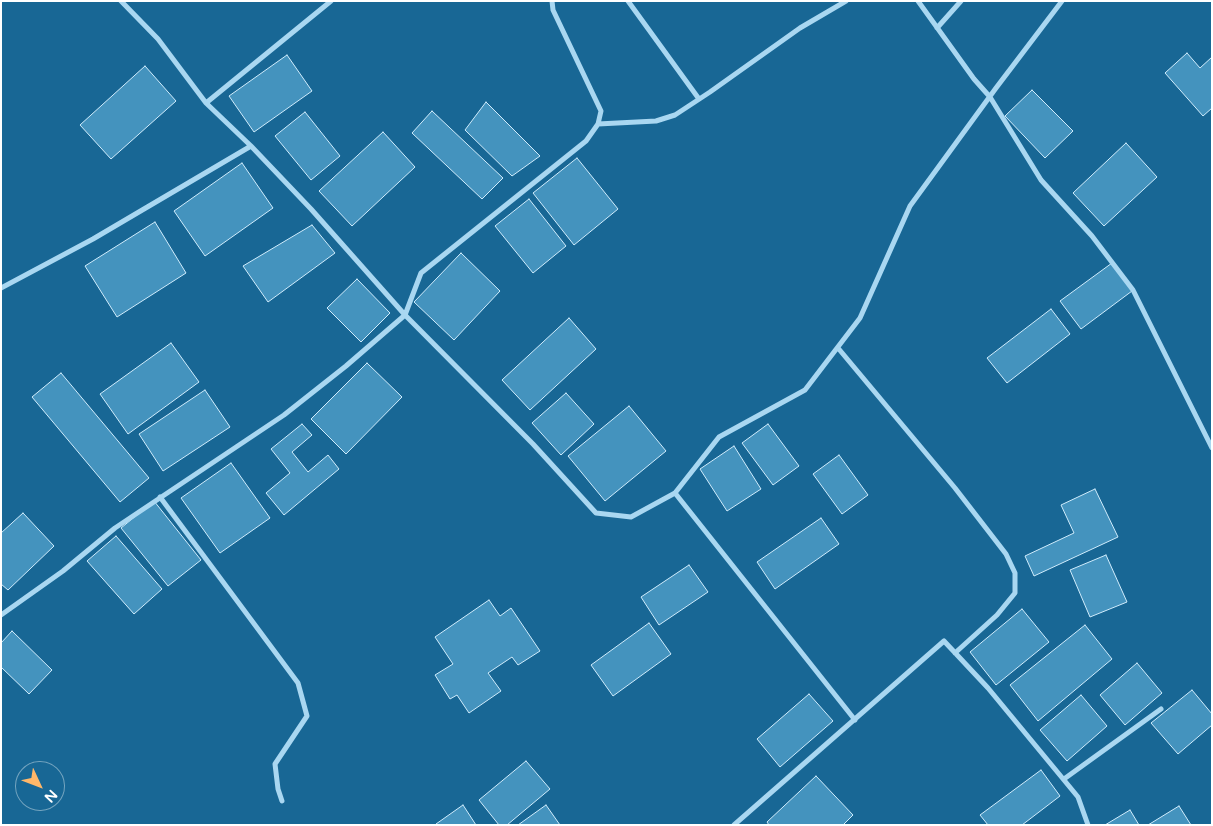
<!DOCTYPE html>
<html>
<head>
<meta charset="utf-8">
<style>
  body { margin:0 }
  #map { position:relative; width:1213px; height:826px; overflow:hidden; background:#186795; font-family:"Varela Round",sans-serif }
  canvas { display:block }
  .frame { position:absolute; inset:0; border:2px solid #fff; pointer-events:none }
  .north { position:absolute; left:15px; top:761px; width:50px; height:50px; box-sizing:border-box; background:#186795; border:1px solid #74a4bf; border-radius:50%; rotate:133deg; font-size:14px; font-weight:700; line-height:20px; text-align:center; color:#fff }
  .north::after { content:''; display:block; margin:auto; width:18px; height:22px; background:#ffb769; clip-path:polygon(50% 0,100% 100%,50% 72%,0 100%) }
</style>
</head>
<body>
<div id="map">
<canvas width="1213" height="826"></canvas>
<div class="frame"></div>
<div class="north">N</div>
</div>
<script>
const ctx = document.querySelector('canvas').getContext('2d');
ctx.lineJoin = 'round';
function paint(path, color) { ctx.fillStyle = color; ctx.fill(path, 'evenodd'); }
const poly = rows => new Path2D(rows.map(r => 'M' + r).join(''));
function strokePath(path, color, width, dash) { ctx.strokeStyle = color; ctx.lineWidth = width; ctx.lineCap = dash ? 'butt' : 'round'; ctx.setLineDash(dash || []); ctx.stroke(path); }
const building = poly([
  [1187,53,1200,68,1212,57,1212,108,1203,116,1165,73,1187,53],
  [287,55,312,91,254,132,229,96,287,55],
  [145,66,176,101,111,159,80,125,145,66],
  [1032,90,1073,131,1045,158,1005,116,1032,90],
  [486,102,540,156,512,176,465,130,486,102],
  [432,111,503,178,482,199,412,133,432,111],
  [305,112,340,156,311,180,275,136,305,112],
  [383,132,415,167,352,226,319,191,383,132],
  [1126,143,1157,177,1104,226,1073,193,1126,143],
  [577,158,618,209,574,245,533,193,577,158],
  [242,163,273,208,205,256,174,211,242,163],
  [529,199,566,246,533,273,495,226,529,199],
  [155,222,186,273,117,317,85,266,155,222],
  [312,225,335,253,268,302,243,266,312,225],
  [461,253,500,291,454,340,414,302,461,253],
  [1112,263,1132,291,1081,329,1060,301,1112,263],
  [357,279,390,313,361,342,327,308,357,279],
  [1051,309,1070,334,1007,383,987,358,1051,309],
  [569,318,596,349,530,410,502,380,569,318],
  [171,343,199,382,128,434,100,394,171,343],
  [367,363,402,397,346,454,311,419,367,363],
  [61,373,149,478,120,502,32,397,61,373],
  [205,390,230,427,163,471,139,434,205,390],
  [566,393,594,424,561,455,532,423,566,393],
  [629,406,666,451,605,501,568,456,629,406],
  [302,424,312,435,292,452,308,472,328,455,339,469,284,515,266,493,290,473,271,449,302,424],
  [768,424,799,466,773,485,742,443,768,424],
  [734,446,761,489,727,511,700,469,734,446],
  [839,455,868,495,842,514,813,474,839,455],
  [231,463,270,518,220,553,181,498,231,463],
  [1095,489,1118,537,1034,576,1025,556,1074,533,1061,505,1095,489],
  [154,501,201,560,168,586,121,528,154,501],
  [23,513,54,546,8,590,1,584,1,533,23,513],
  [821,518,839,544,775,589,757,562,821,518],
  [116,536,162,589,134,614,87,561,116,536],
  [1106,555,1127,602,1090,617,1070,570,1106,555],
  [689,565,708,592,659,625,641,597,689,565],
  [489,600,500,616,511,608,540,651,518,665,512,657,488,673,501,691,469,713,457,695,450,699,435,675,453,664,435,637,489,600],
  [1022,609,1049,642,996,685,970,652,1022,609],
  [649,623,671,654,613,696,591,665,649,623],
  [1085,625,1112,659,1038,721,1010,685,1085,625],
  [12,631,52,670,29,694,1,667,1,643,12,631],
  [1137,663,1162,693,1125,725,1100,695,1137,663],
  [1192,690,1212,714,1212,725,1178,754,1151,723,1192,690],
  [809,694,833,721,780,767,757,739,809,694],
  [1081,695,1107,726,1067,761,1040,730,1081,695],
  [526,761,550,789,507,825,499,825,479,800,526,761],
  [1041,770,1060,796,1022,825,988,825,980,815,1041,770],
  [816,776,853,815,843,825,769,825,767,822,816,776],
  [463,805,476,825,436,825,436,824,463,805],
  [546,805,560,825,518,825,546,805],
  [1179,806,1191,825,1148,825,1179,806],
  [1130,810,1139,825,1105,825,1130,810]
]);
paint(building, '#4493be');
strokePath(building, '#d0ecfc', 1);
strokePath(poly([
  [121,1,158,39,206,103,251,146,311,209,405,315,533,444,596,513,631,517,675,493],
  [628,1,699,99],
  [918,1,974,79,990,97,1041,180,1092,236,1133,290,1212,448],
  [937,28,961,1],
  [206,103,331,1],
  [598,124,656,121,675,115,710,92,800,28,846,1],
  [1,288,93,239,251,146],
  [838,348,955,488,1006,554,1015,573,1015,593,997,615,955,653],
  [160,497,298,683,307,716,275,764,278,789,282,801],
  [1,615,63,571,115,528,284,415,346,366,405,315,421,273,586,141,598,124,601,111,553,10,552,1],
  [855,720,675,493,719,437,805,390,860,318,910,206,996,88,1062,1],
  [1064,779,1161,709],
  [734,825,944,641,988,688,1078,797,1088,825]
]), '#a9d7f1', 5);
</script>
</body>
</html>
